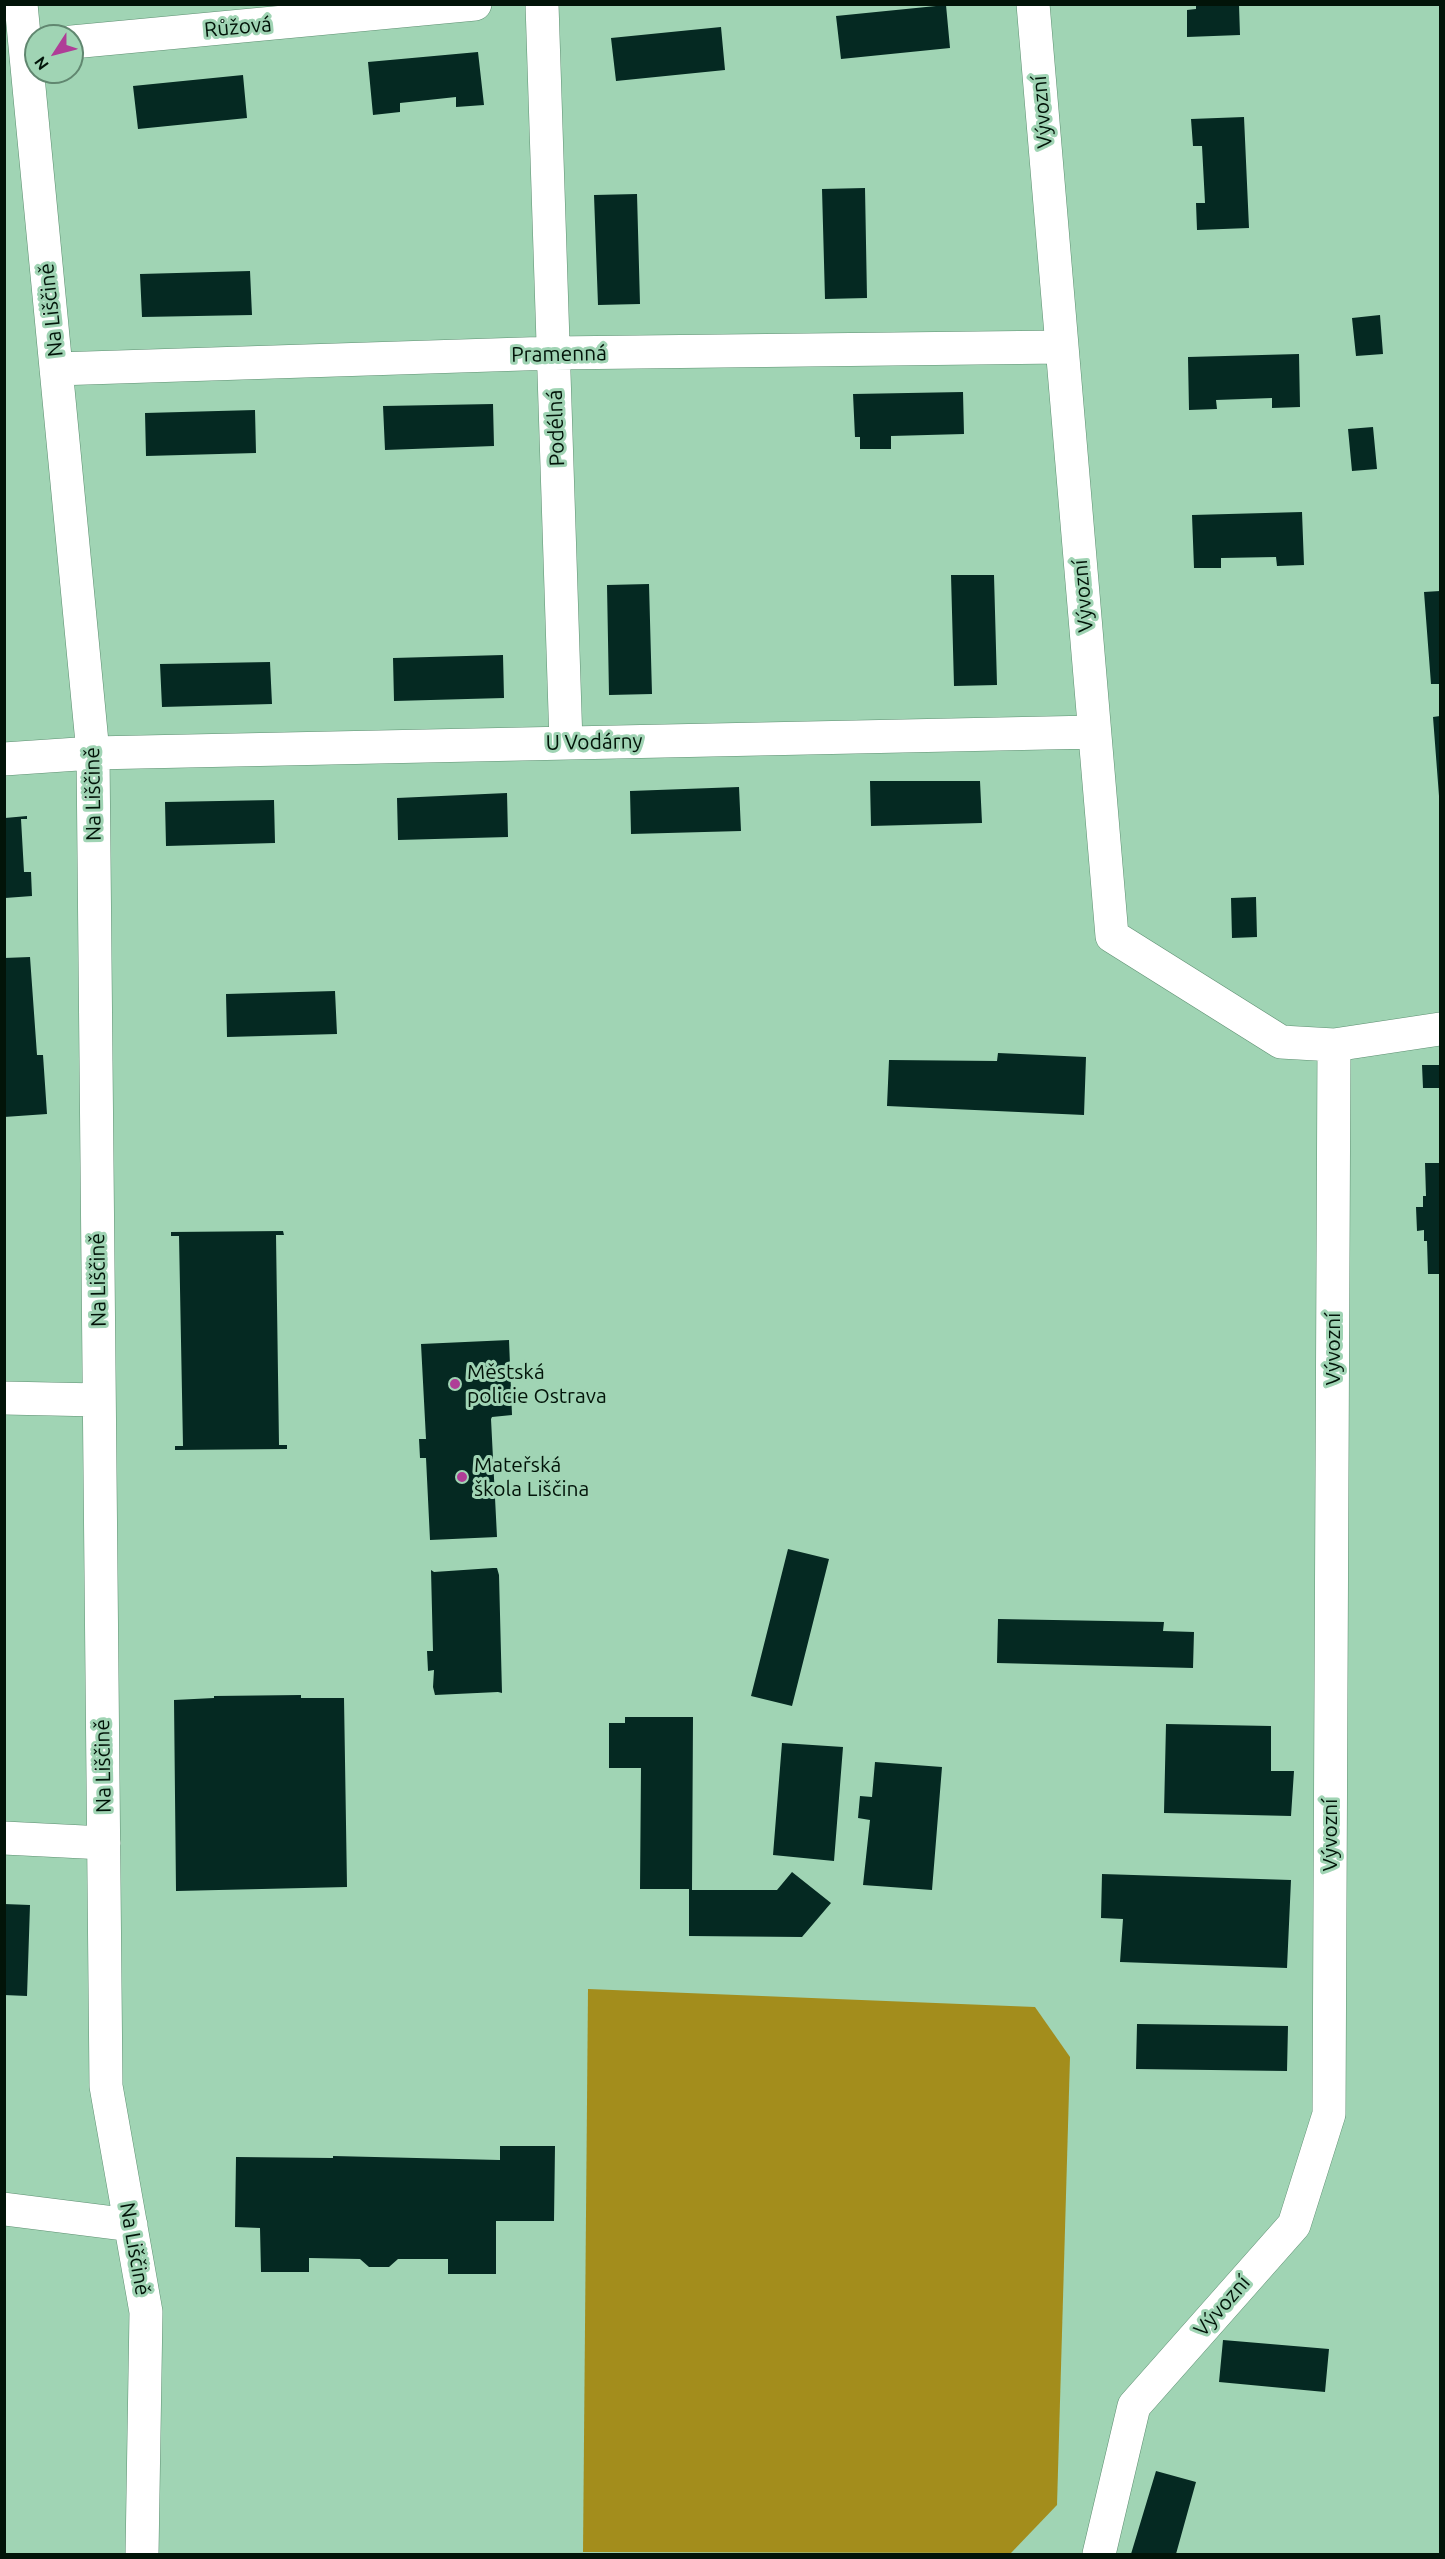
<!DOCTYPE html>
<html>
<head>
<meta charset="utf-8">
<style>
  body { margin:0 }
  #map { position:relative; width:1445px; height:2559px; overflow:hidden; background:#a0d4b4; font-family:Ubuntu,sans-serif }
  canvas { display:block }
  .frame { position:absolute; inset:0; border:6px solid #021409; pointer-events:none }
  .north { position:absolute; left:24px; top:24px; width:60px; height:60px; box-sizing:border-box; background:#a0d4b4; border:2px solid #618770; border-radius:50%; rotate:234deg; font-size:16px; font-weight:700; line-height:24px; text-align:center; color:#021409 }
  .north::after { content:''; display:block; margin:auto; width:21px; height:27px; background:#af3d97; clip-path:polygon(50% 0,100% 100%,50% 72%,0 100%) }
</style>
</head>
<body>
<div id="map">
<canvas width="1445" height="2559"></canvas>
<div class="frame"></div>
<div class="north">N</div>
</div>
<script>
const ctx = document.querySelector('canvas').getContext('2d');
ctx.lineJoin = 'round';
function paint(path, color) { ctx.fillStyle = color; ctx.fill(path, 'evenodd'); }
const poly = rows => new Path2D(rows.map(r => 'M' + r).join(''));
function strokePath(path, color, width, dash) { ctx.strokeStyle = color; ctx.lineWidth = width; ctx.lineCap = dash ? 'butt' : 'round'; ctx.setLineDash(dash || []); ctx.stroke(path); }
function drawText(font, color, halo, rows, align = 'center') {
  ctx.font = font + ' Ubuntu,sans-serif'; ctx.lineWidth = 6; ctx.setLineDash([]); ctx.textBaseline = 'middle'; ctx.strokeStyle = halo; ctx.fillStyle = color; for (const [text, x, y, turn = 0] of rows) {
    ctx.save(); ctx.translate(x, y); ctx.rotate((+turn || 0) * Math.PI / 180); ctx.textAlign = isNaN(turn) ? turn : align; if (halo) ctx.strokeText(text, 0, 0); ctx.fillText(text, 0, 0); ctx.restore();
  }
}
paint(poly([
  [588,1989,1035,2007,1070,2057,1057,2505,1011,2553,583,2552]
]), '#a38d1c');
paint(poly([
  [946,5,950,48,841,59,836,16],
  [1196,5,1239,5,1240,35,1187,37,1187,10,1196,9],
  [721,27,725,70,616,81,611,38],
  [478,52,484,105,456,107,456,97,400,103,400,112,373,115,368,62],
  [243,75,247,118,138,129,133,86],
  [1244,117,1249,228,1197,230,1196,203,1205,203,1202,146,1193,146,1191,119],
  [865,188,867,298,825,299,822,189],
  [637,194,640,304,598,305,594,195],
  [250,271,252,315,142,317,140,274],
  [1380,315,1383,354,1356,356,1352,318],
  [1299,354,1300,407,1272,408,1272,398,1216,400,1217,409,1189,410,1188,357],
  [963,392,964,434,891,436,891,449,860,449,860,437,855,437,853,394],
  [493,404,494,446,385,450,383,406],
  [255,410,256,453,146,456,145,413],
  [1373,427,1377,469,1352,471,1348,429],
  [1302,512,1304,565,1277,566,1276,557,1221,558,1221,568,1194,568,1192,515],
  [951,575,994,575,997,685,954,686],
  [649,584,652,694,609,695,607,585],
  [1440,591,1440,684,1431,684,1424,592],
  [503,655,504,698,394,701,393,658],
  [270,662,272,704,162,707,160,664],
  [1440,716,1440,796,1439,796,1433,717],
  [870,781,980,781,982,823,871,826],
  [739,787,741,831,631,834,630,791],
  [507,793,508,837,398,840,397,798],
  [274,800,275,843,166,846,165,802],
  [27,816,27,819,21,819,24,872,31,872,32,896,5,898,5,818],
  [1256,897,1257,937,1232,938,1231,898],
  [30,957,37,1055,43,1055,47,1114,4,1117,4,958],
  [335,991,337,1034,227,1037,226,994],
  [998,1053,1086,1057,1084,1115,887,1106,889,1060,997,1061],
  [1422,1065,1440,1065,1440,1088,1423,1088],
  [1425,1163,1440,1163,1440,1274,1428,1274,1427,1241,1424,1241,1424,1230,1417,1231,1416,1207,1423,1207,1423,1196,1426,1196],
  [283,1231,284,1235,276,1235,279,1445,287,1445,287,1449,175,1450,175,1446,183,1446,179,1236,171,1236,171,1232],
  [509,1340,512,1415,492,1417,491,1419,497,1537,430,1540,426,1458,420,1458,419,1439,426,1439,421,1344],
  [788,1549,829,1559,792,1706,751,1696],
  [493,1568,497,1568,499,1575,502,1693,498,1692,435,1695,433,1687,434,1670,428,1671,427,1651,433,1651,431,1570,434,1572],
  [998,1619,1164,1622,1163,1631,1194,1632,1193,1668,997,1663],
  [301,1695,301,1698,344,1698,347,1887,176,1891,174,1700,214,1698,214,1696],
  [625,1717,693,1717,692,1890,777,1890,792,1872,831,1903,802,1937,689,1936,689,1889,640,1889,641,1768,609,1768,609,1723,625,1723],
  [1166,1724,1271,1726,1271,1771,1294,1771,1291,1816,1164,1813],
  [782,1743,843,1747,834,1861,773,1855],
  [875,1762,942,1767,932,1890,863,1885,870,1820,858,1818,860,1796,872,1797],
  [1102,1874,1291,1880,1287,1968,1120,1962,1123,1919,1101,1918],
  [4,1904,30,1905,27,1996,4,1995],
  [1137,2024,1288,2026,1287,2071,1136,2069],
  [500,2146,555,2146,554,2221,496,2221,496,2274,448,2274,448,2259,398,2259,389,2267,369,2267,360,2259,309,2258,309,2272,261,2272,260,2228,235,2227,236,2157,333,2158,333,2156,500,2160],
  [1223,2340,1329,2349,1325,2392,1219,2382],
  [1156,2471,1196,2482,1176,2554,1131,2554]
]), '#052922');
const minor = poly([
  [21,4,93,753,106,2086,146,2312,142,2554],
  [542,4,566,743],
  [1033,4,1112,936,1281,1042,1334,1045,1440,1029],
  [72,42,475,4],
  [56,369,554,353,1062,347],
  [4,759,93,753,1094,732],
  [4,1398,99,1400],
  [4,1838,104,1843],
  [4,2209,131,2225],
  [1099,2554,1134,2406,1294,2225,1329,2114,1334,1045]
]);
strokePath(minor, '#5d8f71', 34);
strokePath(minor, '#fff', 33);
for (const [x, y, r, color] of [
  [455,1384,6,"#af3d97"],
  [462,1477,6,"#af3d97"]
]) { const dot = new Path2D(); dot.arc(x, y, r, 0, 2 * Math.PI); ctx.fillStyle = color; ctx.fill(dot); strokePath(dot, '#a0d4b4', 2); }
drawText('21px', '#021409', '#a0d4b4', [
  ["Růžová",238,27,-5],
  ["Vývozní",1042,112,-95],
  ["Na Liščině",51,310,-96],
  ["Pramenná",559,354,-1],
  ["Podélná",556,428,-92],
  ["Vývozní",1083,596,-95],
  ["U Vodárny",594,742,-1],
  ["Na Liščině",93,794,-91],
  ["Na Liščině",98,1280,-91],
  ["Vývozní",1333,1349,-90],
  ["Na Liščině",103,1766,-91],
  ["Vývozní",1330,1835,-90],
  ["Na Liščině",135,2249,80],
  ["Vývozní",1222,2306,-49]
]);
drawText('21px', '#021409', '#a0d4b4', [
  ["Městská",467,1372],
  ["policie Ostrava",467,1396],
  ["Mateřská",474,1465],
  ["škola Liščina",474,1489]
], 'left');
</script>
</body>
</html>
